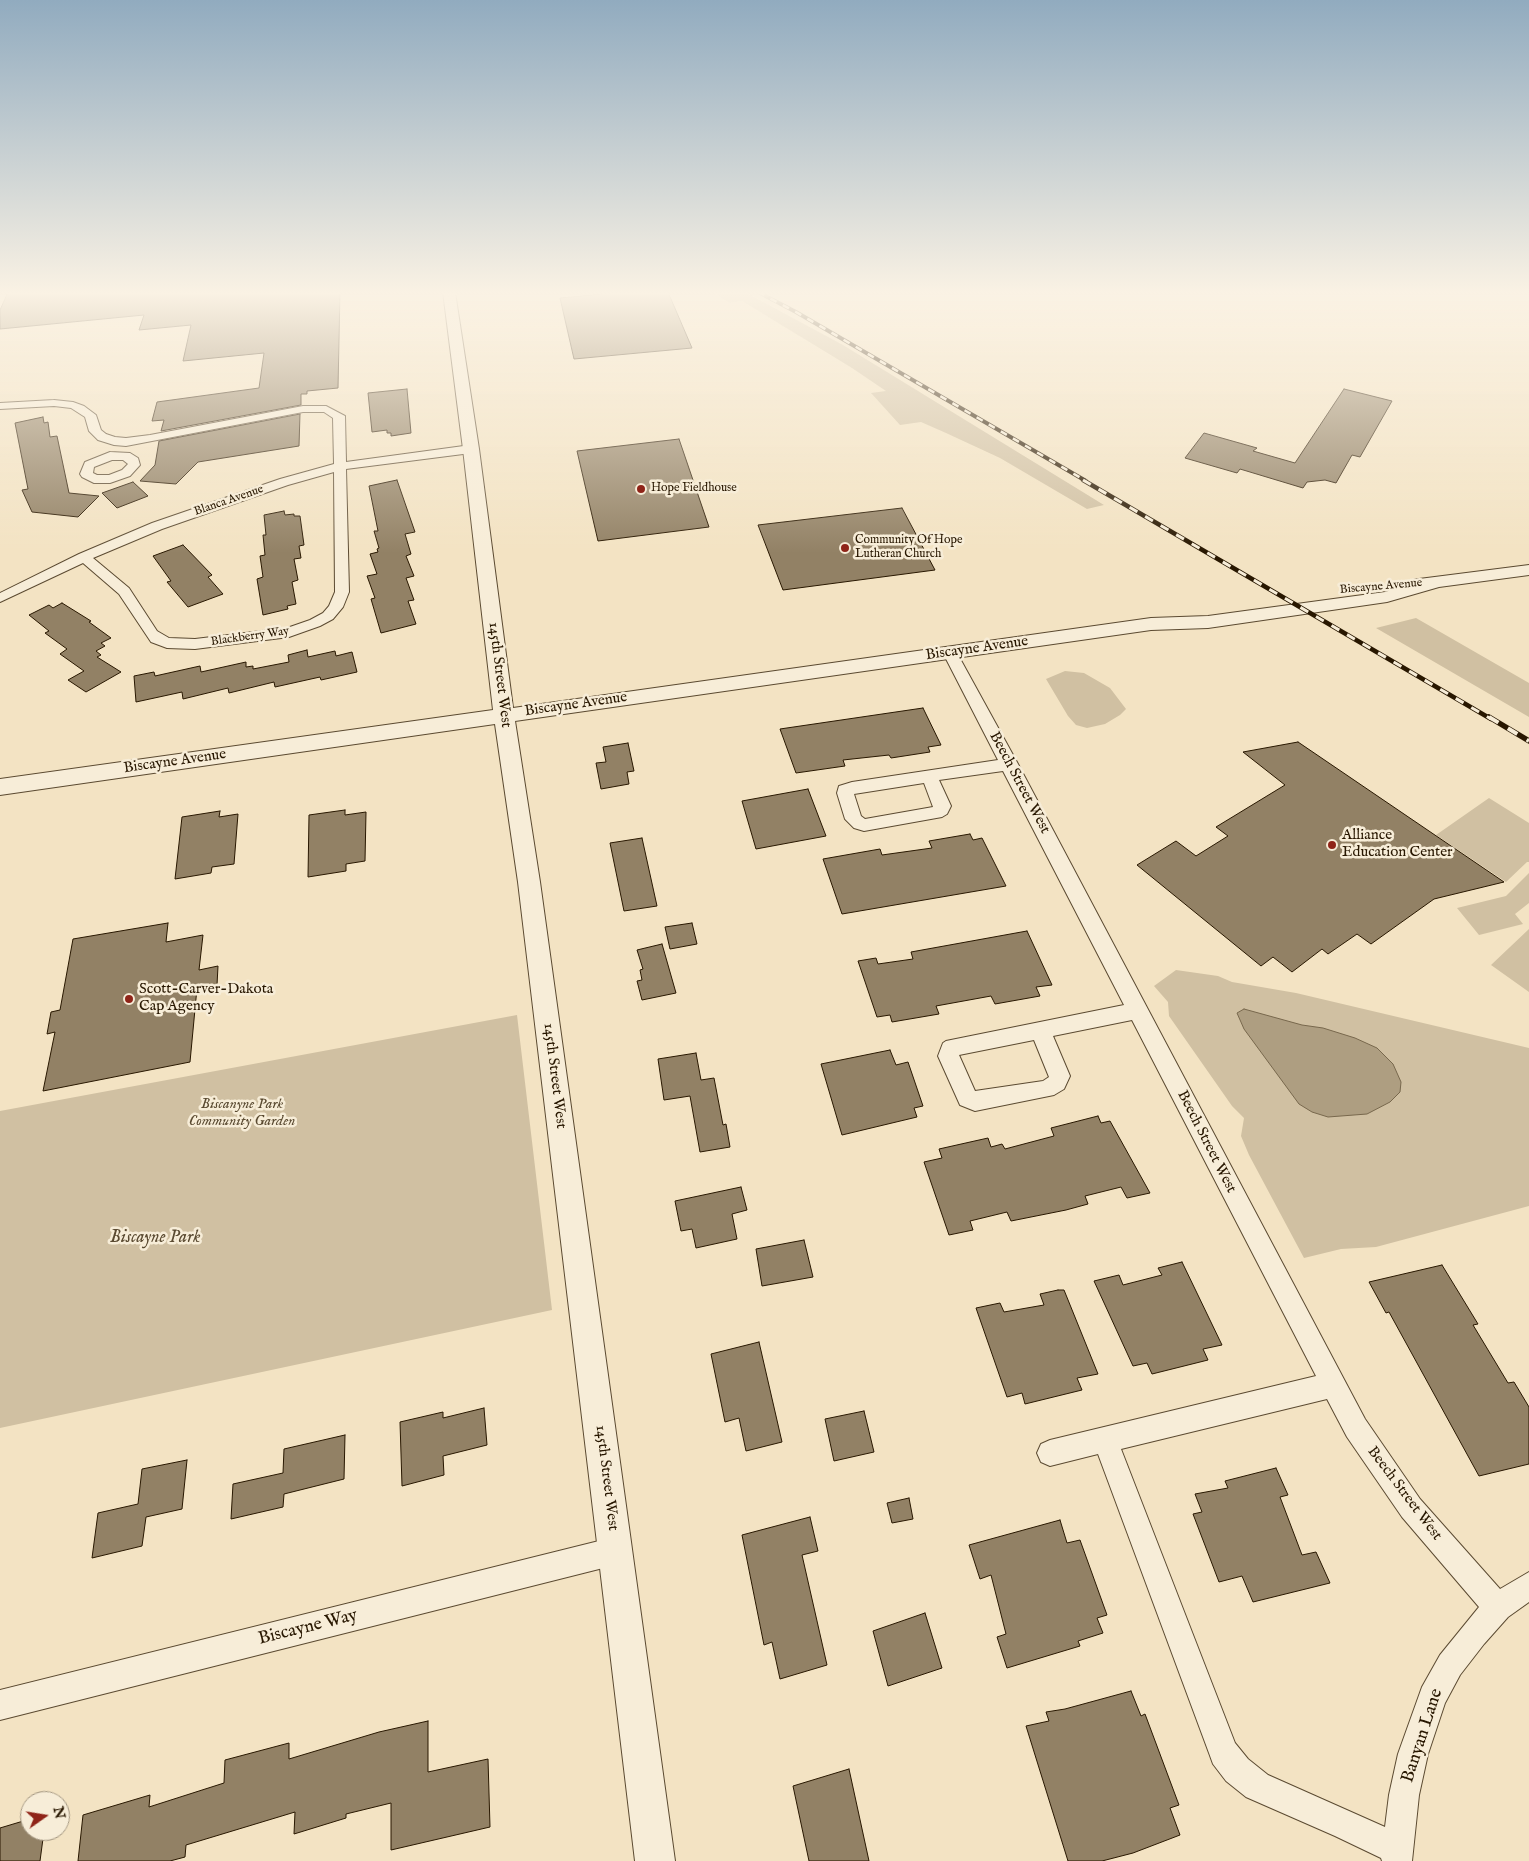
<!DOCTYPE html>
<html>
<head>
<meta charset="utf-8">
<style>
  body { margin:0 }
  #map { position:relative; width:1529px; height:1861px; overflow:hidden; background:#f3e3c3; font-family:"IM FELL English",serif }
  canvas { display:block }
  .north { position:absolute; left:20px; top:1791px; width:50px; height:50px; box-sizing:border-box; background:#f7edd8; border:1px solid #a49782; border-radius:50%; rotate:77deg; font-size:14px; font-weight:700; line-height:20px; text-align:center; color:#281700 }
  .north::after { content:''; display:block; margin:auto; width:18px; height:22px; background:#8f2418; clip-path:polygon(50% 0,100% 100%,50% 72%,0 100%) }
</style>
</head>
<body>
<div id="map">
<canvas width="1529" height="1861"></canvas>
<div class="north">N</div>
</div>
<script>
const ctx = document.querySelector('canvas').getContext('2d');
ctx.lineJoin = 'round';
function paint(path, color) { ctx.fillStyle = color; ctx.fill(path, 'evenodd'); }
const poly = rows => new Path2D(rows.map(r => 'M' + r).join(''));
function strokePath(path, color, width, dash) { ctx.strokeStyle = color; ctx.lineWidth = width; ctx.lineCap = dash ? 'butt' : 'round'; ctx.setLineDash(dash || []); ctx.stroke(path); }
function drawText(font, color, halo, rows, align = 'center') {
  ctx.font = font + ' "IM FELL English",serif'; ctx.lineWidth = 5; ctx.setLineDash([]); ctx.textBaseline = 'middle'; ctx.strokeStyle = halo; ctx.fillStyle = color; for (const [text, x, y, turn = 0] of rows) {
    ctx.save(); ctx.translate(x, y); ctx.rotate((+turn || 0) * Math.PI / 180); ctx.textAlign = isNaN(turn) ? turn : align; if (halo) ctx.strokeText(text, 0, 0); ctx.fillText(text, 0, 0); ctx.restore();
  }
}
paint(poly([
  [713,292,745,292,754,297,843,345,1104,505,1087,509,1000,458,946,433,921,422,900,425,871,393,886,391,852,368,742,301,729,303],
  [1416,618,1529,683,1529,717,1376,628],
  [1065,671,1084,673,1110,688,1126,709,1120,715,1105,724,1087,728,1076,725,1068,716,1046,679],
  [1489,798,1529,823,1529,862,1527,862,1506,882,1436,835],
  [1529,873,1529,903,1515,914,1523,924,1479,935,1457,908,1506,896],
  [1529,929,1529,992,1491,965],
  [1176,970,1218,976,1232,982,1296,993,1529,1048,1529,1206,1376,1247,1341,1249,1304,1258,1249,1155,1241,1136,1244,1118,1232,1106,1169,1016,1168,1002,1154,986],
  [517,1015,552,1310,0,1428,0,1111]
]), '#d0c0a2');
const water = poly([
  [1244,1009,1302,1025,1323,1028,1355,1038,1377,1048,1393,1064,1401,1082,1400,1092,1390,1102,1367,1114,1328,1117,1312,1112,1299,1104,1244,1029,1237,1013,1244,1009]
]);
paint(water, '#ae9e81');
strokePath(water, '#78684d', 1);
const building = poly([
  [8,292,340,292,338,388,307,391,307,394,301,394,301,405,161,431,164,420,152,421,157,402,259,388,264,353,183,361,191,325,139,330,144,315,0,329,0,310,8,292],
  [623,292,668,292,692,348,574,359,560,298,623,292],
  [407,389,411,433,391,436,391,433,387,433,387,430,372,432,368,393,407,389],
  [1344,389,1392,401,1360,457,1352,455,1336,483,1325,480,1307,482,1303,488,1240,469,1237,473,1185,458,1204,433,1257,448,1253,451,1295,463,1344,389],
  [300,414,299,446,198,462,176,484,140,481,155,465,159,441,300,414],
  [43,417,44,423,48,422,50,437,57,436,69,493,99,496,78,517,32,512,22,490,28,489,15,423,43,417],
  [679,439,709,527,598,541,577,451,679,439],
  [397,480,415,532,405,534,411,554,406,556,414,576,406,578,414,600,408,601,416,624,381,633,371,599,375,598,367,576,377,574,370,554,378,552,377,549,379,548,374,531,378,531,369,486,397,480],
  [133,482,148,496,117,508,102,493,133,482],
  [902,508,935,570,783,590,758,525,902,508],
  [284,511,285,515,294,514,294,516,300,516,304,545,299,546,301,558,294,559,298,580,292,582,296,604,287,606,288,609,263,615,257,579,263,577,260,556,265,555,263,535,266,535,264,515,284,511],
  [183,545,212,575,208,577,223,594,188,607,167,582,171,581,153,556,183,545],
  [62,603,91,621,89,622,111,638,101,643,105,646,96,651,101,655,97,657,121,672,86,692,68,680,84,671,60,654,67,649,45,633,49,631,29,615,49,605,53,608,62,603],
  [307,650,308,657,335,651,336,656,352,652,357,672,321,680,320,677,275,687,274,682,229,693,228,688,183,699,182,692,136,702,134,676,154,672,155,676,200,666,201,672,246,662,246,667,253,666,253,669,289,662,288,655,307,650],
  [923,708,941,745,928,747,930,752,891,758,889,755,843,760,845,766,796,773,780,729,923,708],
  [1298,742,1504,882,1434,899,1371,944,1357,934,1328,954,1322,949,1292,972,1273,957,1261,966,1137,865,1176,841,1196,856,1228,836,1216,827,1285,785,1243,752,1298,742],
  [628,743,634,771,627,772,629,784,601,789,596,763,606,762,603,747,628,743],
  [808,789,826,836,756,849,742,801,808,789],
  [345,810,345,815,366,812,365,861,346,864,346,871,308,877,309,815,345,810],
  [220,811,219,817,238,814,234,864,212,867,211,873,175,879,182,817,220,811],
  [970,834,973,840,982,838,1006,886,842,914,823,859,880,849,882,855,932,848,929,841,970,834],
  [642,838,657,906,624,911,610,843,642,838],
  [168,923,166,942,203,935,199,970,218,966,217,985,197,988,190,1062,43,1091,55,1032,47,1034,51,1012,60,1010,73,939,168,923],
  [692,923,697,944,670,949,665,927,692,923],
  [1027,931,1052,985,1036,987,1040,996,995,1004,991,996,936,1006,939,1014,892,1022,890,1015,877,1017,858,961,876,958,878,964,913,959,911,952,1027,931],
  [662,944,676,993,642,1000,637,981,642,980,640,970,643,969,637,950,662,944],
  [890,1050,896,1065,908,1062,923,1106,914,1108,917,1117,842,1135,821,1064,890,1050],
  [696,1053,701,1080,714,1078,723,1125,726,1124,730,1147,700,1152,690,1096,664,1100,658,1059,696,1053],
  [1098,1116,1101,1123,1110,1121,1150,1193,1127,1198,1121,1187,1085,1196,1088,1204,1066,1210,1011,1221,1007,1212,970,1221,973,1230,949,1235,924,1162,942,1158,939,1149,988,1138,991,1147,1002,1144,1005,1149,1054,1136,1051,1128,1098,1116],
  [741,1187,747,1210,732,1214,737,1239,696,1248,692,1229,681,1231,675,1201,741,1187],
  [804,1240,813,1277,762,1286,756,1249,804,1240],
  [1182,1262,1222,1345,1203,1349,1208,1360,1152,1374,1147,1363,1133,1366,1094,1281,1119,1275,1123,1285,1162,1275,1158,1268,1182,1262],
  [1442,1265,1478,1324,1473,1325,1508,1383,1514,1382,1529,1407,1529,1464,1479,1476,1389,1312,1386,1313,1369,1282,1442,1265],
  [1058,1290,1064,1290,1098,1374,1077,1378,1082,1390,1025,1404,1022,1393,1007,1397,976,1308,1000,1303,1004,1312,1044,1305,1040,1294,1058,1290],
  [759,1342,782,1442,746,1451,739,1418,725,1422,711,1354,759,1342],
  [484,1408,487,1445,443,1456,444,1475,402,1486,400,1422,443,1412,443,1418,484,1408],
  [864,1411,874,1452,834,1461,825,1419,864,1411],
  [345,1435,344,1479,284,1494,283,1507,231,1519,233,1484,283,1473,284,1449,345,1435],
  [187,1460,182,1509,146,1517,142,1546,92,1558,98,1513,138,1504,142,1469,187,1460],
  [1276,1468,1288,1495,1280,1497,1302,1555,1316,1552,1330,1583,1253,1602,1242,1576,1219,1582,1193,1514,1202,1512,1195,1494,1228,1488,1225,1481,1276,1468],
  [909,1498,913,1519,892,1523,887,1503,909,1498],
  [810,1517,818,1551,802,1555,827,1665,780,1679,772,1642,764,1645,742,1535,810,1517],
  [1060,1520,1067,1543,1080,1540,1107,1615,1097,1618,1103,1633,1078,1641,1080,1646,1007,1668,997,1637,1006,1634,991,1575,980,1579,969,1545,1060,1520],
  [925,1613,942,1668,888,1686,873,1631,925,1613],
  [1131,1691,1141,1716,1145,1714,1179,1805,1170,1808,1180,1835,1133,1853,1102,1861,1068,1861,1026,1726,1049,1721,1046,1712,1065,1709,1131,1691],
  [428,1721,428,1772,488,1759,490,1827,391,1850,391,1803,346,1814,346,1818,294,1834,295,1812,186,1845,185,1857,170,1861,78,1861,83,1815,150,1795,149,1807,224,1783,225,1760,289,1743,289,1759,379,1732,428,1721],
  [849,1769,869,1861,809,1861,793,1786,849,1769],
  [30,1819,30,1831,44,1831,40,1861,0,1861,0,1828,30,1819]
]);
paint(building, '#928165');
strokePath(building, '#281700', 1);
const minor = poly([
  [54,400,73,402,84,406,96,415,101,430,106,434,115,437,126,438,150,435,303,406,326,406,345,416,346,462,471,445,477,449,471,453,346,469,349,592,343,607,333,619,320,626,289,637,195,649,167,648,151,642,119,594,83,563,0,602,0,593,79,554,152,523,280,479,334,464,333,418,324,412,303,412,126,446,114,445,98,440,89,431,85,417,71,408,54,406,0,409,0,403,54,400],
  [334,472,335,592,329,606,323,613,310,620,287,628,195,639,169,638,157,631,129,588,93,558,162,529,288,485,334,472],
  [110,452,130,453,138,458,140,465,130,476,110,483,94,483,82,477,80,474,85,462,110,452],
  [112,460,123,460,128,464,122,470,109,475,97,475,93,473,94,467,112,460],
  [950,648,955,650,957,653,1018,764,1365,1419,1420,1499,1500,1589,1529,1572,1529,1602,1508,1617,1484,1644,1460,1675,1445,1703,1428,1754,1419,1795,1412,1861,1382,1861,1381,1858,1335,1836,1246,1797,1226,1781,1213,1764,1209,1753,1098,1454,1050,1466,1041,1462,1037,1453,1041,1444,1050,1440,1316,1376,1132,1020,1053,1036,1070,1076,1064,1089,1054,1095,975,1111,960,1105,938,1056,943,1043,946,1041,1124,1005,1003,771,939,780,951,806,947,814,942,817,864,831,854,828,845,819,837,793,839,786,852,782,998,760,943,653,945,650,950,648],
  [924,783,933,807,865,819,861,816,854,794,924,783],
  [1034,1040,1049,1077,1043,1081,975,1091,959,1055,1034,1040],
  [1327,1399,1347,1437,1402,1517,1479,1607,1440,1655,1422,1687,1398,1754,1389,1795,1385,1827,1268,1775,1248,1759,1235,1743,1121,1449,1327,1399],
  [615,1537,625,1541,629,1551,625,1561,615,1565,0,1720,0,1690,615,1537]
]);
const tertiary = poly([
  [443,292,455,292,479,449,513,708,1151,618,1208,616,1385,592,1410,584,1413,580,1419,579,1529,565,1529,575,1439,587,1387,602,1208,628,1151,630,515,721,540,882,675,1861,635,1861,518,882,495,724,0,795,0,779,493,710,463,449,443,292]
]);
strokePath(minor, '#5b4a31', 2);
strokePath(tertiary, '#5b4a31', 2);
paint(minor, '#f7edd8');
paint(tertiary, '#f7edd8');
const railFar2 = poly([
  [758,292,796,312,1086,481]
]);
const railFar1 = poly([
  [1083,480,1491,719]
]);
const rail = poly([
  [1489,717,1529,741]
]);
strokePath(railFar2, '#281700', 4);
strokePath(railFar1, '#281700', 4.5);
strokePath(rail, '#281700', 5.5);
strokePath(railFar2, '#f7edd8', 2.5, [7]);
strokePath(railFar1, '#f7edd8', 3, [9]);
strokePath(rail, '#f7edd8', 4, [11]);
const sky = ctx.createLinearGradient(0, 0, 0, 553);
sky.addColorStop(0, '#91abbf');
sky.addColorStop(0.53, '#faf2e4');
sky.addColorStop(1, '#faf2e400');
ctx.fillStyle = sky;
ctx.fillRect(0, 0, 1529, 553);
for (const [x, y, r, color] of [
  [641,489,5,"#8f2418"],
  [845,548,5,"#8f2418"],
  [1332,845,5,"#8f2418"],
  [129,999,5,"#8f2418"]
]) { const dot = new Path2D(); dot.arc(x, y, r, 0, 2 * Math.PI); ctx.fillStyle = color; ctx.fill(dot); strokePath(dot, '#f7edd8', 2); }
drawText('12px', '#281700', '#f7edd8', [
  ["Hope Fieldhouse",651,489],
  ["Community Of Hope",855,541],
  ["Lutheran Church",855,555]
], 'left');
drawText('12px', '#281700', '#f7edd8', [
  ["Blanca Avenue",229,501,-19],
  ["Biscayne Avenue",1381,587,-5],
  ["Blackberry Way",250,637,-8]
]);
drawText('15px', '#281700', '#f7edd8', [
  ["Biscayne Avenue",977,649,-8],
  ["145th Street West",499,675,83],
  ["Biscayne Avenue",576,705,-8],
  ["Biscayne Avenue",175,762,-8],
  ["Beech Street West",1019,783,62],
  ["145th Street West",554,1076,83],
  ["Beech Street West",1206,1142,63],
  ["145th Street West",606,1478,83],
  ["Beech Street West",1404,1494,53]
]);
drawText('15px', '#281700', '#f7edd8', [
  ["Alliance",1342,836],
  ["Education Center",1342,853],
  ["Scott-Carver-Dakota",139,990],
  ["Cap Agency",139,1007]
], 'left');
drawText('italic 15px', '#5a4a31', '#f7edd8', [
  ["Biscanyne Park",242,1105],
  ["Community Garden",242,1122]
]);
drawText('italic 18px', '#5a4a31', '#f7edd8', [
  ["Biscayne Park",155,1238]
]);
drawText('18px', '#281700', '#f7edd8', [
  ["Biscayne Way",308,1628,-14],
  ["Banyan Lane",1423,1736,-72]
]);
</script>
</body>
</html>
